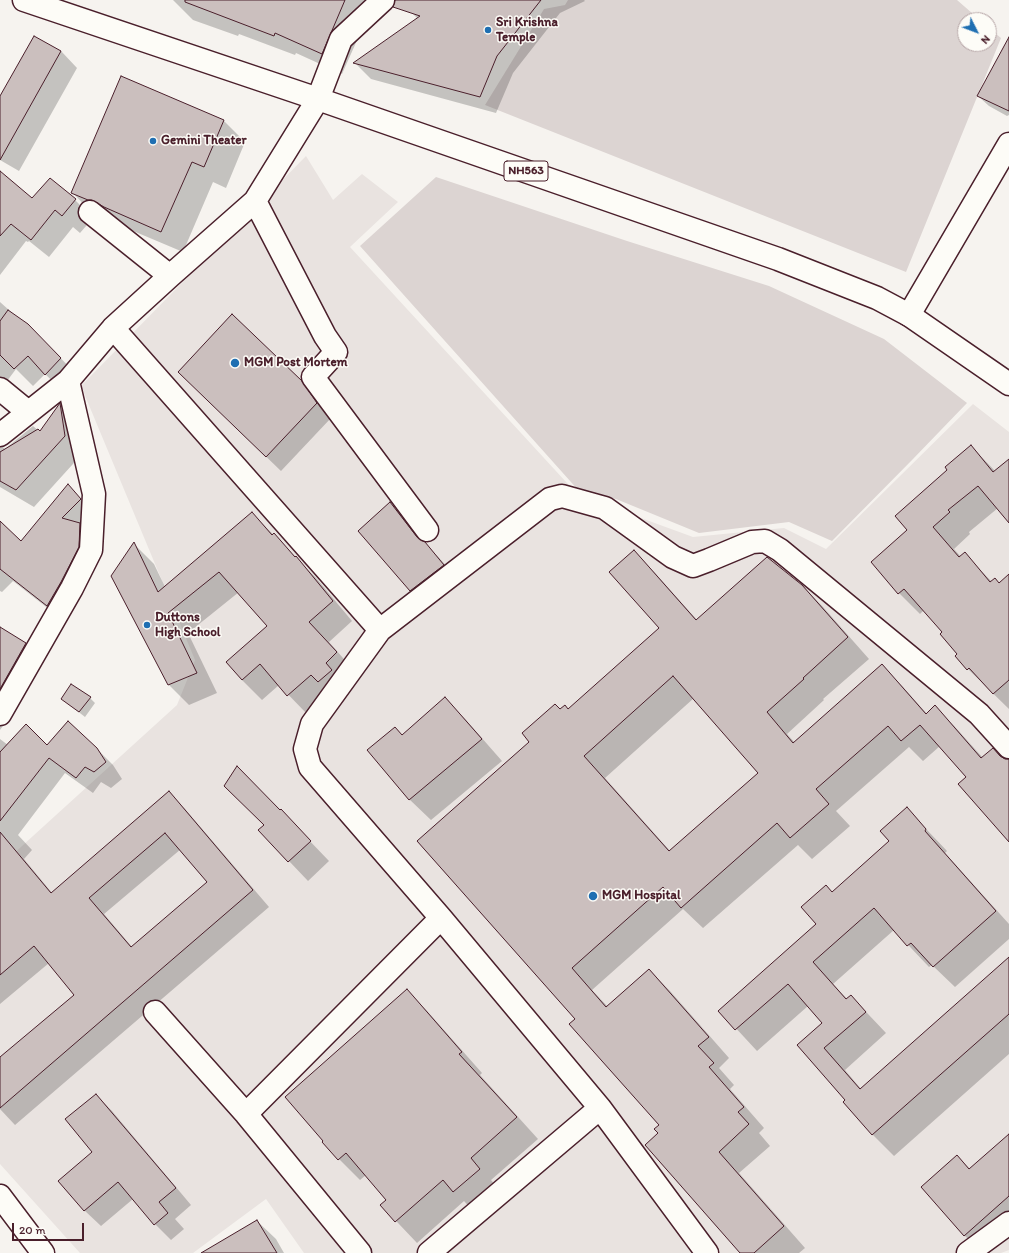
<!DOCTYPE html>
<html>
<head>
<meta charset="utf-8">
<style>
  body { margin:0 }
  #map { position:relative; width:1009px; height:1253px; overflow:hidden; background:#f6f3ef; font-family:Itim,sans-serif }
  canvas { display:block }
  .north { position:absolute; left:957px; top:12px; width:40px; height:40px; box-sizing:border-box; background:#fdfcf7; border:1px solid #b5a4a5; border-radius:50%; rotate:132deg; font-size:11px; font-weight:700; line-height:16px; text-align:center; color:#4a1f2b }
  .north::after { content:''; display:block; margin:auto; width:14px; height:18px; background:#1f6fb2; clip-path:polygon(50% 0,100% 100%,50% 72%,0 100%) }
  .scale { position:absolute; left:12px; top:1223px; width:72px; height:18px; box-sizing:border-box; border:2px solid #4a1f2b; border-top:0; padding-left:5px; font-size:12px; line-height:14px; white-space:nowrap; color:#4a1f2b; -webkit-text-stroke:3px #fdfcf7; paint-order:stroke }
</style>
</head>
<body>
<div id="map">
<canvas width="1009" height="1253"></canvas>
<div class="north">N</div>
<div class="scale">20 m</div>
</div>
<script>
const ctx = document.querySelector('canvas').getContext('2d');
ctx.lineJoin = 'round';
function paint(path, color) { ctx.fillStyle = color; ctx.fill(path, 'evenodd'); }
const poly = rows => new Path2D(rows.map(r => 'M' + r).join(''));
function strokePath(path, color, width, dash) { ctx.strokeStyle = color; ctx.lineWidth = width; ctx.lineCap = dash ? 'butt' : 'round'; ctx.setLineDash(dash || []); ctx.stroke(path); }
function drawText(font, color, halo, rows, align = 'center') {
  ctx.font = font + ' Itim,sans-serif'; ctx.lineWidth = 3; ctx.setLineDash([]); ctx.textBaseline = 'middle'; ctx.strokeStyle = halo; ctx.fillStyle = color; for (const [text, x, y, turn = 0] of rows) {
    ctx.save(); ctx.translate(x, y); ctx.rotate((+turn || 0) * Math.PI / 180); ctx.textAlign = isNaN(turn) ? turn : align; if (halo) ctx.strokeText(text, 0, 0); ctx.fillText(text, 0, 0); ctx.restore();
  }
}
paint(poly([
  [306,156,333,200,362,174,398,202,350,247,578,495,693,537,784,528,826,549,973,404,1009,432,1009,1250,1001,1253,304,1253,266,1199,193,1253,80,1253,0,1164,0,866,177,705,195,660,81,386]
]), '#e9e3e0');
paint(poly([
  [568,0,957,0,980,20,965,20,965,44,989,44,989,28,1001,38,906,272,485,105,544,9,565,5],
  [436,177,627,241,769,286,884,339,967,403,913,459,832,541,789,522,699,533,616,499,579,491,360,246]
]), '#dcd4d2');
paint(poly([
  [173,0,375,0,342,74,296,53,295,55,239,34,238,36,193,20],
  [424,0,584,0,585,1,560,13,513,73,496,113,371,79,355,63,418,19,412,13],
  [1009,43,1009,115,1007,116,989,106,978,96],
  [61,51,77,68,19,171,0,160,0,98],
  [122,77,224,121,245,142,226,188,213,182,183,252,93,214,72,192],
  [0,173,32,200,50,179,75,200,93,218,80,233,73,227,49,257,29,241,28,242,26,241,0,275],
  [0,302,46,343,78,376,64,392,45,374,33,386,16,369,7,381,3,377,0,380],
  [301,382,316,397,331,418,281,471,193,386],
  [60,405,78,422,82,454,34,507,0,487,0,445,5,449,33,426,40,432],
  [971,446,996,472,1009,463,1009,521,998,508,969,532,970,534,954,549,961,557,965,554,992,582,1000,584,1009,575,1009,709,968,669,943,632,924,610,920,614,899,593,909,530,949,470],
  [68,485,92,511,79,524,91,536,59,617,13,581,2,592,0,591,0,523,21,542],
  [390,504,407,520,424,542,441,560,460,581,427,606,411,590],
  [252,513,316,578,352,621,329,642,356,673,345,683,351,690,338,701,308,715,279,685,262,700,242,680,269,626,239,592,188,633,217,693,189,705,169,685,112,576,134,544,154,564,165,587],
  [634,552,655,573,697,620,802,585,823,607,869,659,823,699,824,700,787,734,795,743,882,666,903,687,927,714,935,707,956,728,983,758,993,749,1004,760,1009,760,1009,841,967,777,940,746,923,761,909,747,836,811,850,826,812,859,798,845,703,928,683,909,592,990,608,1007,649,970,670,991,729,1058,719,1068,734,1085,730,1089,764,1128,759,1133,770,1146,739,1173,805,1248,799,1253,741,1253,659,1133,660,1125,576,1019,530,742,560,710,569,710,661,628],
  [694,698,760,773,670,851,605,778],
  [0,628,26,644,42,660,8,719,0,730],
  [90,698,95,703,85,717,62,699],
  [445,699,466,720,502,761,431,820,409,799,395,728,403,736],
  [0,739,8,745,97,749,113,765,122,779,111,788,101,782,93,793,65,773,18,835,32,850,24,859,52,893,168,793,185,809,269,907,15,1125,0,1109,0,1058,76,995,49,963,0,1004],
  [181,849,208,882,132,947,104,914],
  [907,809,947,851,945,853,1009,924,1009,939,955,987,932,965,929,967,894,930,833,984,847,999,851,996,886,1033,845,1070,861,1089,1009,958,1009,1054,894,1156,873,1135,844,1102,847,1100,798,1045,823,1023,808,1006,757,1051,720,1011,817,924,832,893,890,841],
  [281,811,329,861,308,881,289,861,265,825],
  [407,991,428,1012,482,1073,480,1075,538,1139,491,1180,500,1191,475,1213,464,1201,417,1243,381,1205,387,1200,366,1175,360,1180,339,1159],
  [96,1095,112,1111,191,1205,175,1219,184,1229,171,1240,155,1224,133,1199,101,1226,84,1210,93,1152],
  [1009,1135,1009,1236,989,1253,983,1253,964,1235,957,1156,970,1169],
  [257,1221,276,1239,284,1253,202,1253]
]), '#0003');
const building = poly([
  [185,0,345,0,322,54,275,33,274,36,185,2,185,0],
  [395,0,541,0,497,56,480,97,353,63,420,16,393,7,395,0],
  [34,36,61,51,0,160,0,96,34,36],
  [1009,37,1009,111,977,96,1009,37],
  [121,76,224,120,204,167,192,162,161,232,104,207,92,200,88,200,71,193,121,76],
  [0,171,32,198,50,178,76,199,62,216,55,210,31,240,11,224,0,236,0,171],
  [8,310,28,324,61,358,45,375,28,356,14,369,0,355,0,321,8,310],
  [232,314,302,381,317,403,266,457,178,372,232,314],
  [60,403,65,436,16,490,0,481,0,452,38,429,40,431,60,403],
  [971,445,993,472,1009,459,1009,523,978,486,948,510,950,512,933,527,959,557,965,552,990,582,995,578,999,583,1009,574,1009,680,993,694,969,668,967,670,955,656,957,654,940,634,942,632,904,589,898,594,871,562,907,530,895,516,947,470,945,467,971,445],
  [68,484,81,499,62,518,80,523,79,547,61,582,47,606,0,569,0,521,21,541,68,484],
  [390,502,417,537,425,542,444,565,410,591,358,531,390,502],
  [252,512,272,535,274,533,295,557,296,556,333,601,309,622,337,652,326,663,332,670,318,682,311,675,287,696,260,664,242,680,226,662,267,626,219,572,168,613,197,673,168,685,111,576,134,542,158,592,252,512],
  [634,550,696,620,767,557,802,585,848,637,803,678,804,679,767,712,793,743,882,664,926,714,935,705,981,758,993,748,1000,756,1005,759,1009,759,1009,842,958,784,966,777,920,725,901,741,888,726,816,789,829,804,790,838,777,823,681,908,663,887,572,968,606,1007,649,969,709,1037,698,1046,714,1063,709,1067,744,1107,738,1112,749,1124,719,1152,784,1226,754,1253,740,1253,645,1145,658,1133,654,1129,659,1125,569,1024,575,1019,417,841,529,742,522,733,555,704,560,709,565,705,568,709,659,628,609,572,634,550],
  [673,676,758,773,669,851,584,756,673,676],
  [0,627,26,643,0,689,0,627],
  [71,684,91,697,79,712,61,699,71,684],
  [445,697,482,739,409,800,367,750,395,727,402,735,445,697],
  [68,721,97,748,106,762,94,772,85,767,76,778,49,758,0,821,0,752,26,724,47,745,68,721],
  [237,766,280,810,281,809,311,841,288,862,258,830,264,825,224,786,237,766],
  [169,791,253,890,0,1108,0,1057,74,995,34,946,0,975,0,832,51,893,169,791],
  [165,833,207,882,131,947,89,898,165,833],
  [907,807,926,829,925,831,996,911,933,967,911,943,907,946,874,908,813,962,846,999,851,995,866,1012,824,1048,860,1089,1009,957,1009,1014,872,1135,843,1102,845,1100,797,1045,822,1023,788,984,735,1030,718,1011,816,924,801,907,826,885,832,892,889,841,880,831,907,807],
  [407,989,462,1052,459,1054,517,1117,471,1158,480,1169,453,1192,443,1180,395,1222,380,1205,386,1200,346,1153,338,1160,322,1142,323,1141,285,1097,407,989],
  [96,1094,176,1188,159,1202,168,1213,154,1225,118,1182,84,1211,58,1181,92,1152,65,1119,96,1094],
  [1009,1134,1009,1196,964,1236,921,1187,957,1155,969,1169,1009,1134],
  [257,1220,277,1253,201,1253,257,1220]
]);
paint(building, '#cbbfbe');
strokePath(building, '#4a1f2b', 1);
const minor = poly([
  [255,201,325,336,336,352,313,377,427,530],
  [90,212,170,276],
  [909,315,1009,144],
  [113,328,380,630],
  [0,389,28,412],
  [0,435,68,381,113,328,170,276,255,201,318,99,341,39,383,0],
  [0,714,72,588,91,550,94,494,68,381],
  [155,1012,246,1114,360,1253],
  [246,1114,441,918],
  [0,1196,43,1253],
  [429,1253,600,1108],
  [707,1253,600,1108,441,918,310,767,305,749,312,724,380,630,550,499,562,496,605,508,673,557,693,566,709,560,752,542,765,541,780,550,979,714,1009,747],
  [968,1253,1009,1223]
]);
const highway = poly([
  [24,0,318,99,778,259,877,298,909,315,1009,384]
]);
strokePath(minor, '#4a1f2b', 25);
strokePath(highway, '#4a1f2b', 25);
strokePath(minor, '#fdfcf7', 22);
strokePath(highway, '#fdfcf7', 22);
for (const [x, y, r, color] of [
  [488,30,4,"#1f6fb2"],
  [153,141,4,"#1f6fb2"],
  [235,363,5,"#1f6fb2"],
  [147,625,4,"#1f6fb2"],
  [593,896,5,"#1f6fb2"]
]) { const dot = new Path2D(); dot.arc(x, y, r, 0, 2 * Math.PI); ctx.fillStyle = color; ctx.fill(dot); strokePath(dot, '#fdfcf7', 1.5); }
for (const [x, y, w] of [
  [526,171,44]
]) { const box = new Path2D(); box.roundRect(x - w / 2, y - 10, w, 20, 3); ctx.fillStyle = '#fdfcf7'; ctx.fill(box); strokePath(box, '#4a1f2b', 1); }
drawText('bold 12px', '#4a1f2b', null, [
  ["NH563",526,171]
]);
drawText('bold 13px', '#4a1f2b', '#fdfcf7', [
  ["Sri Krishna",496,23],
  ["Temple",496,38],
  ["Gemini Theater",161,141],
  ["MGM Post Mortem",244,363],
  ["Duttons",155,618],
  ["High School",155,633],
  ["MGM Hospital",602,896]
], 'left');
</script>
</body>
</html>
